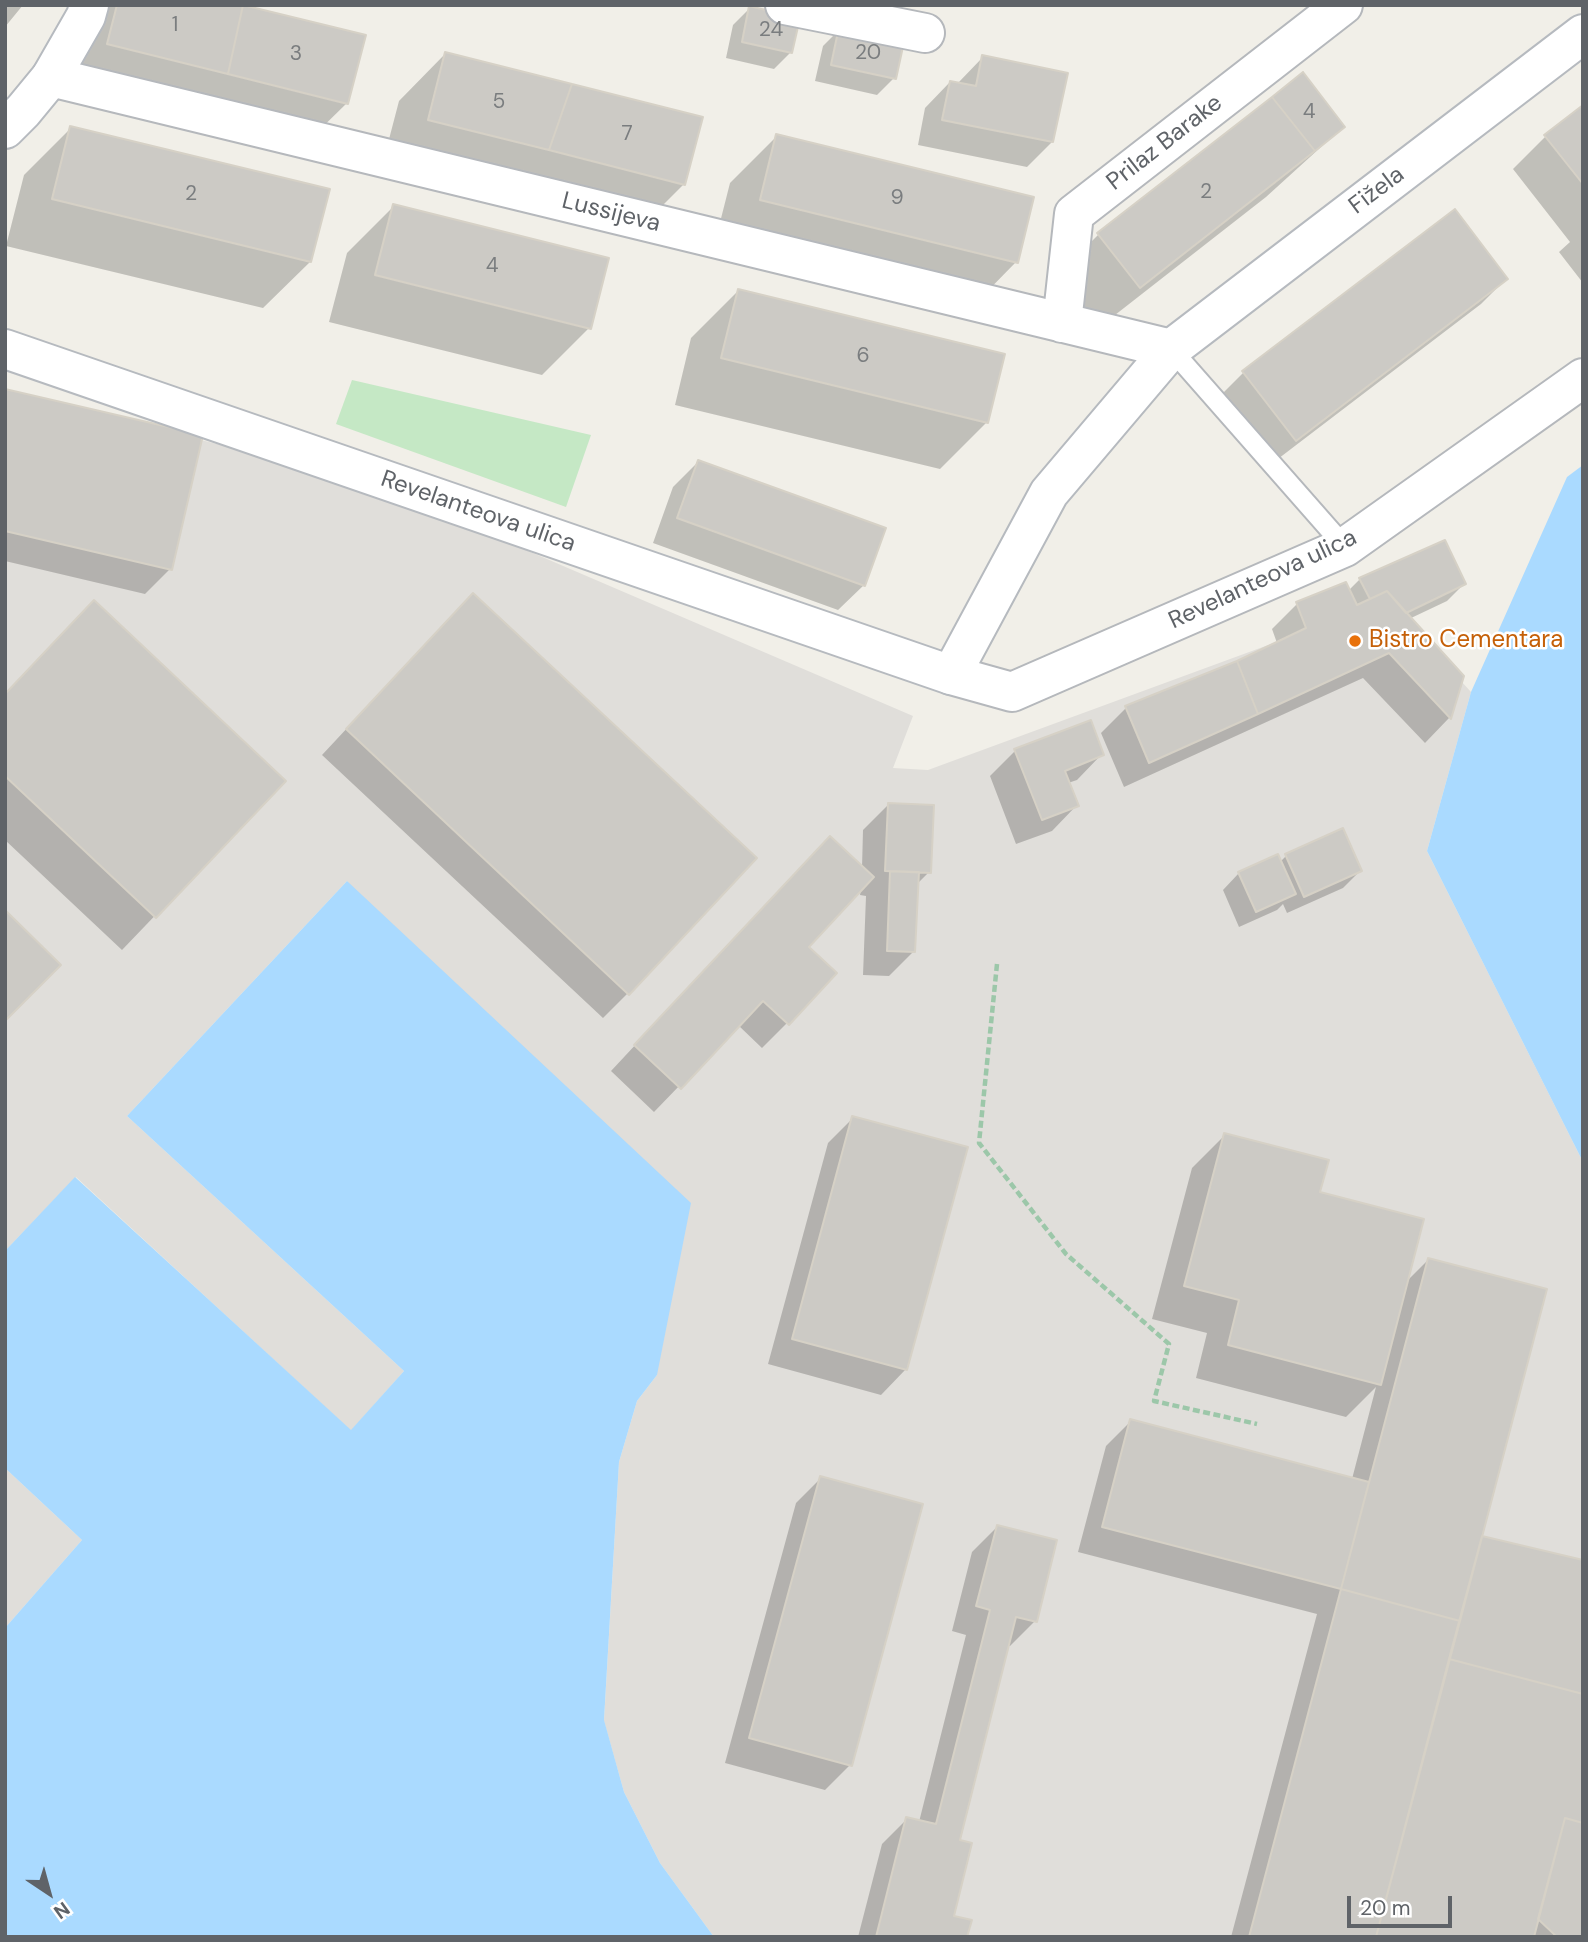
<!DOCTYPE html>
<html>
<head>
<meta charset="utf-8">
<style>
  body { margin:0 }
  #map { position:relative; width:1588px; height:1942px; overflow:hidden; background:#f1efe8; font-family:"DM Sans",sans-serif }
  canvas { display:block }
  .frame { position:absolute; inset:0; border:7px solid #5f6368; pointer-events:none }
  .north { position:absolute; left:14px; top:1858px; width:70px; height:70px; -webkit-text-stroke:5px #fff; paint-order:stroke; rotate:144deg; font-size:19px; font-weight:700; line-height:28px; text-align:center; color:#5f6368 }
  .north::after { content:''; display:block; margin:auto; width:24px; height:32px; background:#5f6368; clip-path:polygon(50% 0,100% 100%,50% 72%,0 100%) }
  .scale { position:absolute; left:1347px; top:1896px; width:105px; height:32px; box-sizing:border-box; border:4px solid #5f6368; border-top:0; padding-left:9px; font-size:21px; line-height:24px; white-space:nowrap; color:#5f6368; -webkit-text-stroke:5px #fff; paint-order:stroke }
</style>
</head>
<body>
<div id="map">
<canvas width="1588" height="1942"></canvas>
<div class="frame"></div>
<div class="north">N</div>
<div class="scale">20 m</div>
</div>
<script>
const ctx = document.querySelector('canvas').getContext('2d');
ctx.lineJoin = 'round';
function paint(path, color) { ctx.fillStyle = color; ctx.fill(path, 'evenodd'); }
const poly = rows => new Path2D(rows.map(r => 'M' + r).join(''));
function strokePath(path, color, width, dash) { ctx.strokeStyle = color; ctx.lineWidth = width; ctx.lineCap = dash ? 'butt' : 'round'; ctx.setLineDash(dash || []); ctx.stroke(path); }
function drawText(font, color, halo, rows, align = 'center') {
  ctx.font = font + ' "DM Sans",sans-serif'; ctx.lineWidth = 5; ctx.setLineDash([]); ctx.textBaseline = 'middle'; ctx.strokeStyle = halo; ctx.fillStyle = color; for (const [text, x, y, turn = 0] of rows) {
    ctx.save(); ctx.translate(x, y); ctx.rotate((+turn || 0) * Math.PI / 180); ctx.textAlign = isNaN(turn) ? turn : align; if (halo) ctx.strokeText(text, 0, 0); ctx.fillText(text, 0, 0); ctx.restore();
  }
}
paint(poly([
  [5,391,365,481,913,716,893,768,928,770,1388,601,1471,692,1427,851,1583,1162,1583,1937,714,1937,660,1863,624,1792,604,1721,619,1462,637,1401,657,1375,347,881,127,1116,404,1371,351,1431,76,1177,5,1251],
  [5,1468,82,1540,5,1628]
]), '#e0deda');
paint(poly([
  [352,380,591,435,566,507,336,424]
]), '#c5e8c5');
paint(poly([
  [1583,465,1583,1162,1427,851,1471,692,1567,477],
  [347,881,691,1203,657,1375,637,1401,619,1462,604,1720,624,1792,660,1863,714,1937,5,1937,5,1628,82,1540,5,1468,5,1251,75,1177,351,1430,404,1371,127,1116]
]), '#aadaff');
paint(poly([
  [5,5,23,5,5,27],
  [96,5,240,5,347,103,300,149,61,90],
  [750,8,791,52,774,69,726,58,733,25],
  [840,29,894,78,877,95,815,81,823,46],
  [445,54,684,184,637,231,382,166,399,101],
  [983,57,1052,142,1027,167,918,145,925,108,950,82,958,83],
  [1583,107,1583,283,1559,252,1570,242,1513,169,1546,136],
  [1343,127,1266,197,1092,333,1052,281,1098,235],
  [71,128,310,262,263,308,6,246,24,175],
  [777,136,1016,262,970,309,714,246,730,183],
  [394,206,589,328,542,375,329,322,347,253],
  [1506,279,1481,304,1270,465,1219,397,1244,372],
  [738,291,987,422,940,469,675,405,691,338],
  [5,391,170,569,145,594,5,561],
  [698,462,864,585,838,610,653,543,673,487],
  [1360,579,1464,584,1447,601,1409,619,1462,677,1449,718,1425,743,1363,678,1124,787,1101,733,1126,708,1237,663,1277,643,1272,629,1297,604,1348,591],
  [448,620,628,993,603,1018,322,755],
  [5,695,284,781,122,950,5,840],
  [1015,751,1102,754,1077,780,1068,783,1077,805,1052,831,1016,844,990,776],
  [888,805,929,872,916,885,914,951,889,976,863,975,866,896,860,895,861,889,807,947,787,1023,762,1048,738,1025,654,1112,611,1071,805,863,862,868,863,830],
  [1342,831,1360,871,1343,888,1287,913,1283,904,1277,910,1239,927,1223,890,1239,873,1280,862,1286,856],
  [853,1118,906,1369,881,1395,768,1364,828,1143],
  [1225,1135,1318,1193,1406,1282,1428,1260,1480,1537,1583,1937,1231,1937,1317,1614,1078,1552,1106,1446,1131,1421,1352,1479,1376,1387,1346,1417,1196,1378,1207,1333,1152,1319,1192,1168],
  [821,1478,850,1765,825,1790,725,1763,796,1503],
  [997,1527,1035,1621,1010,1646,1007,1646,958,1841,952,1918,966,1937,858,1937,882,1844,907,1819,919,1822,966,1635,952,1631,972,1552]
]), '#0003');
const building = poly([
  [117,5,243,5,228,74,107,44,117,5],
  [243,5,366,35,348,104,228,74,243,5],
  [749,6,800,18,792,53,742,42,749,6],
  [839,27,904,42,896,79,831,65,839,27],
  [445,52,572,84,549,150,428,120,445,52],
  [982,55,1068,73,1053,142,942,120,950,81,976,86,982,55],
  [1303,72,1345,127,1315,151,1272,97,1303,72],
  [572,84,703,117,685,185,549,150,572,84],
  [1272,97,1315,151,1140,288,1097,233,1272,97],
  [1583,105,1582,147,1583,184,1544,135,1583,105],
  [70,126,330,189,311,262,52,199,70,126],
  [776,134,1034,197,1018,263,760,200,776,134],
  [393,204,609,258,591,329,375,275,393,204],
  [1455,209,1508,279,1296,441,1242,371,1455,209],
  [738,289,1005,354,988,423,721,358,738,289],
  [5,389,203,435,172,570,5,531,5,389],
  [698,460,886,528,865,586,677,518,698,460],
  [1445,540,1466,584,1406,613,1387,591,1370,599,1359,578,1445,540],
  [1346,582,1357,605,1387,591,1464,676,1451,719,1389,653,1258,714,1237,661,1306,628,1296,602,1346,582],
  [473,593,757,858,629,995,346,729,473,593],
  [94,600,286,781,156,918,5,776,5,694,94,600],
  [1237,661,1258,714,1149,763,1125,706,1237,661],
  [1091,720,1104,755,1065,771,1079,806,1042,820,1014,749,1091,720],
  [888,803,934,805,931,873,885,871,888,803],
  [1343,828,1362,871,1304,897,1285,854,1343,828],
  [830,836,874,877,809,947,837,973,789,1025,763,1001,681,1089,634,1045,830,836],
  [1278,854,1296,894,1256,912,1238,872,1278,854],
  [890,871,919,872,915,952,887,951,890,871],
  [5,910,61,965,5,1021,5,910],
  [852,1116,968,1147,907,1370,792,1339,852,1116],
  [1224,1133,1329,1160,1320,1192,1424,1219,1381,1385,1228,1345,1239,1300,1184,1286,1224,1133],
  [1428,1258,1547,1289,1460,1621,1341,1589,1428,1258],
  [1130,1419,1369,1482,1341,1589,1102,1527,1130,1419],
  [820,1476,923,1504,852,1766,749,1738,820,1476],
  [997,1525,1057,1540,1037,1622,1016,1617,960,1840,972,1843,954,1916,972,1920,967,1937,876,1937,906,1817,936,1824,990,1610,976,1606,997,1525],
  [1482,1536,1583,1560,1583,1694,1449,1659,1482,1536],
  [1341,1589,1460,1621,1376,1937,1249,1937,1341,1589],
  [1449,1659,1583,1694,1583,1823,1565,1818,1534,1937,1376,1937,1449,1659],
  [1565,1818,1583,1823,1583,1937,1557,1937,1538,1919,1565,1818]
]);
paint(building, '#cccac5');
strokePath(building, '#d6d1c6', 2);
const lane = poly([
  [1171,349,1345,547]
]);
const street = poly([
  [785,5,925,33],
  [51,77,1171,349],
  [1062,323,1074,214,1343,5],
  [951,675,1012,692,1345,547,1583,378]
]);
const secondary = poly([
  [5,129,23,111,51,77,86,16,89,5],
  [5,349,951,675,1049,493,1171,349,1583,34]
]);
strokePath(lane, '#b5b8bc', 23);
strokePath(street, '#b5b8bc', 42);
strokePath(secondary, '#b6babf', 42);
strokePath(poly([
  [997,964,979,1143,1066,1254,1169,1344,1154,1401,1257,1424]
]), '#9cc7a9', 4.5, [7, 3.5]);
strokePath(lane, '#fff', 19);
strokePath(street, '#fff', 38);
strokePath(secondary, '#fff', 38);
for (const [x, y, r, color] of [
  [1355,641,7,"#e8710a"]
]) { const dot = new Path2D(); dot.arc(x, y, r, 0, 2 * Math.PI); ctx.fillStyle = color; ctx.fill(dot); strokePath(dot, '#fff', 2.5); }
drawText('21px', '#7a7d7f', null, [
  ["1",175,25],
  ["24",771,30],
  ["20",868,53],
  ["3",296,54],
  ["5",499,102],
  ["4",1309,112],
  ["7",627,134],
  ["2",1206,192],
  ["2",191,194],
  ["9",897,198],
  ["4",492,266],
  ["6",863,356]
]);
drawText('24px', '#5f6368', '#fff', [
  ["Prilaz Barake",1165,143,-38],
  ["Fižela",1377,191,-37],
  ["Lussijeva",611,213,14],
  ["Revelanteova ulica",478,512,19],
  ["Revelanteova ulica",1263,580,-25]
]);
drawText('24px', '#c56008', '#fff', [
  ["Bistro Cementara",1369,641]
], 'left');
</script>
</body>
</html>
